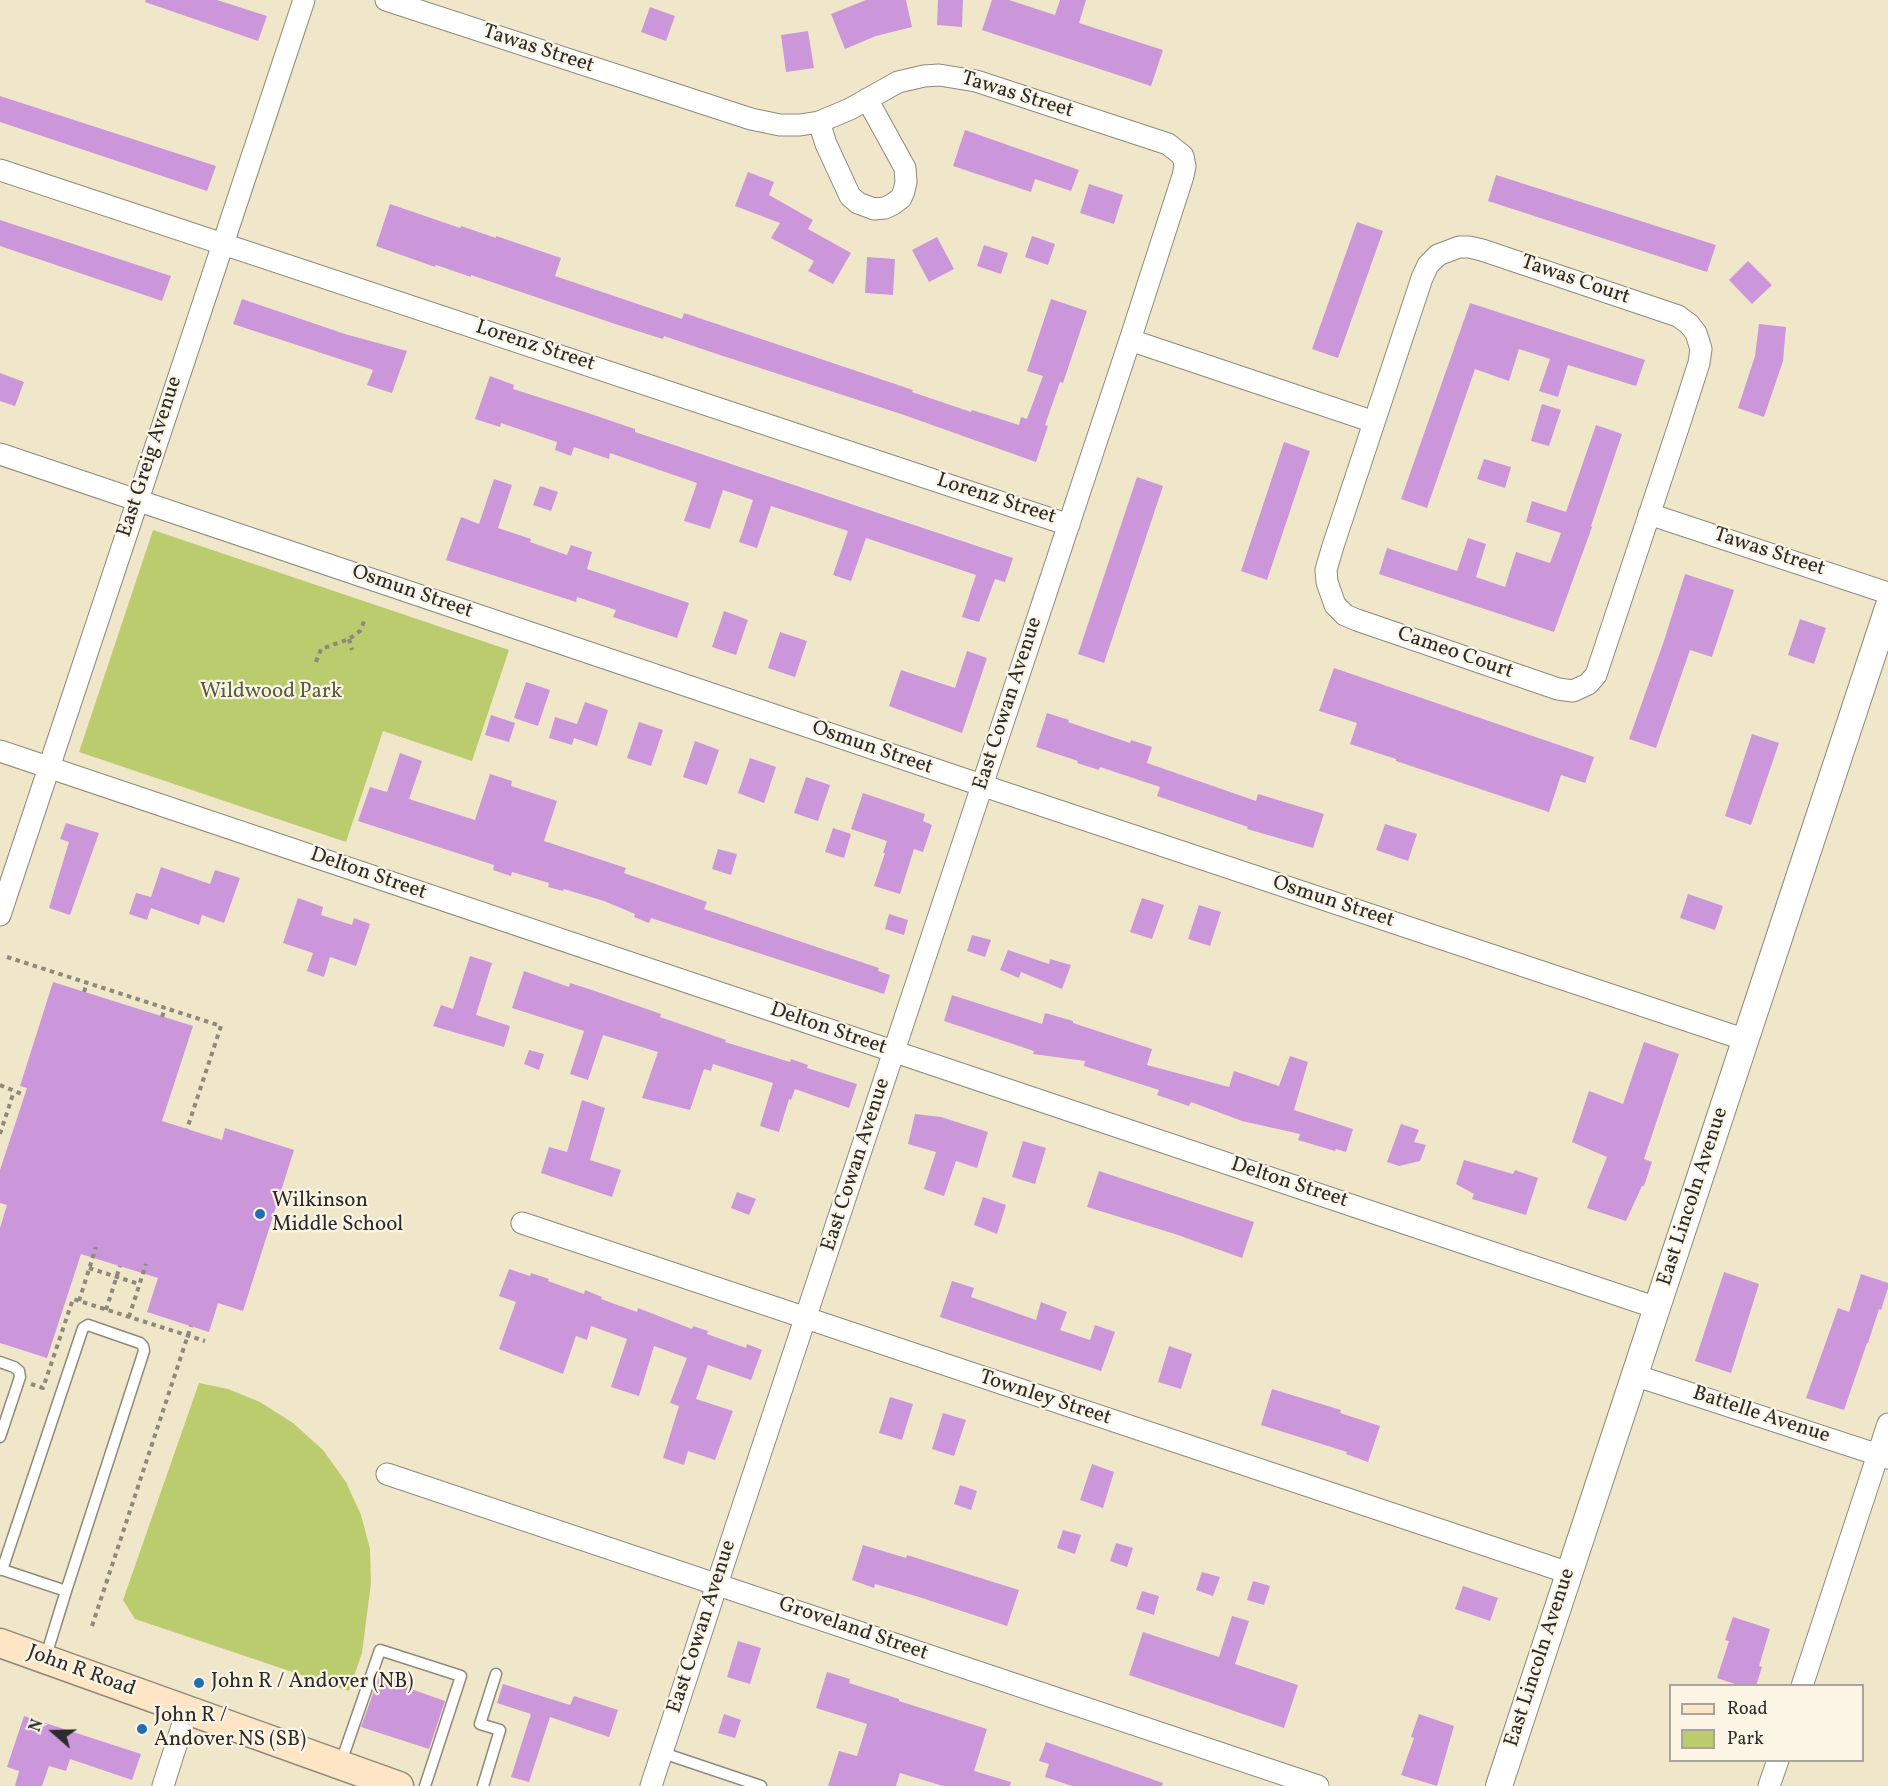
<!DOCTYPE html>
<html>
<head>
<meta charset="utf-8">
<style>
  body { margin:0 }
  #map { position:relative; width:1888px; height:1786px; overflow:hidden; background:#f0e7ca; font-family:Vollkorn,serif }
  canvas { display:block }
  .legend { position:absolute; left:1669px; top:1684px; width:195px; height:78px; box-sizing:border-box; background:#fcf5e5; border:2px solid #a8a49b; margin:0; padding:8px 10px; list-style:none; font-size:18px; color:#2b2b2b }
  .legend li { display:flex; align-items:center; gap:12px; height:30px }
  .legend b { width:30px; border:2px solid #a8a49b }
  .north { position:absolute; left:24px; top:1702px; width:60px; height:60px; -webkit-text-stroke:4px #fcf5e5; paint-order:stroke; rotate:290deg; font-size:16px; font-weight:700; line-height:24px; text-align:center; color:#2b2b2b }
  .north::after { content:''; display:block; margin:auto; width:21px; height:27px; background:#2b2b2b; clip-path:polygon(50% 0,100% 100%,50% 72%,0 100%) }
</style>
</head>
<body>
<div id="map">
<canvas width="1888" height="1786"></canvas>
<ul class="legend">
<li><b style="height:8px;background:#fde5c5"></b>Road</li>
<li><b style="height:16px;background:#bbcc6f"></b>Park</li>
</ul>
<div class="north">N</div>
</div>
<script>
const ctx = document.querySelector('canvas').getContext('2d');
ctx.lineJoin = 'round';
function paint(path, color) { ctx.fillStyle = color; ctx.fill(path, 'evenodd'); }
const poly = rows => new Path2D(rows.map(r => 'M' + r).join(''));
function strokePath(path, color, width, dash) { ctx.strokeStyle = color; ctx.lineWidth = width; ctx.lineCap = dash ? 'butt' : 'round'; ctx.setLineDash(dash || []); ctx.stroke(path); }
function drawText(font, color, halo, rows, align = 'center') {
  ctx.font = font + ' Vollkorn,serif'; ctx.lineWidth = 4.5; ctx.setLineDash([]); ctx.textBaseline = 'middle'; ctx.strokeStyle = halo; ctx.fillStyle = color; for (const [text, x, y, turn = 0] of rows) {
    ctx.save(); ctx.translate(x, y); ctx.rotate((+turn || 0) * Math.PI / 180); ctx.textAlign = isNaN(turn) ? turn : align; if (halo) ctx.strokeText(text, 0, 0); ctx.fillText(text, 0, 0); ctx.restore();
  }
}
paint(poly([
  [153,530,509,650,472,761,383,731,346,842,79,752],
  [199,1383,228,1389,260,1402,293,1423,323,1450,346,1482,361,1515,370,1549,371,1583,362,1653,349,1691,135,1619,123,1600]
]), '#bbcc6f');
paint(poly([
  [146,0,217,0,267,16,258,41,145,2],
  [866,0,906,0,912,27,876,36,845,49,831,14],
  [938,0,963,0,962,27,937,25],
  [992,0,1009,0,1055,15,1060,0,1086,0,1079,23,1163,50,1151,86,982,30],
  [650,7,675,16,666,41,641,32],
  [808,31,814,68,786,72,781,35],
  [0,96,216,166,207,191,0,122],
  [965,130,1079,170,1071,191,1035,179,1031,192,953,166],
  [748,172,774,182,769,195,813,220,808,229,851,253,833,284,808,271,814,261,771,238,780,223,735,206],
  [1496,175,1716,245,1707,272,1488,201],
  [1089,184,1123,195,1114,224,1080,213],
  [390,204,460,228,461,226,496,238,496,236,561,258,555,276,682,319,684,313,913,390,912,392,971,412,972,410,1019,425,1021,417,1027,419,1043,376,1027,371,1051,299,1087,311,1063,383,1060,382,1045,425,1048,426,1036,462,904,415,711,352,664,336,663,339,618,325,471,275,471,277,436,265,435,267,376,246],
  [0,220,171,276,162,301,0,246],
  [1357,222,1383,231,1338,358,1312,349],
  [1032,236,1055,244,1048,265,1025,257],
  [937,237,954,269,929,282,912,250],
  [984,245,1008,253,1001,274,977,266],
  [867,257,895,259,893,295,865,293],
  [1748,261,1772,285,1752,304,1729,280],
  [242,299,345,334,407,351,392,393,367,385,373,370,233,324],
  [1470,303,1645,360,1636,386,1568,365,1558,397,1539,391,1550,359,1519,349,1509,381,1475,369,1427,508,1401,499],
  [1759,324,1786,327,1783,361,1764,417,1738,408,1755,356],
  [0,373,24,382,15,406,0,401],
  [490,376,514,385,513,389,585,412,635,429,635,432,1013,558,1005,582,995,579,979,622,962,617,976,575,866,538,851,581,833,575,848,531,771,506,757,548,739,542,753,500,723,490,710,529,684,521,697,483,610,453,609,459,574,447,571,456,555,450,557,442,501,423,500,427,475,419],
  [1542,404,1561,410,1549,446,1531,441],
  [1596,425,1622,434,1591,526,1592,527,1554,632,1379,574,1387,548,1457,571,1468,538,1486,544,1476,577,1505,587,1516,552,1550,563,1561,533,1526,522,1532,501,1566,512],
  [1284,442,1310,451,1267,580,1241,571],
  [1484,459,1511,467,1505,488,1477,479],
  [1137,477,1163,486,1104,663,1078,654],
  [494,479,512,485,498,528,531,539,530,542,567,555,571,545,592,552,587,569,689,603,677,638,613,617,616,610,577,597,576,602,446,560,461,517,479,524],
  [540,486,558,492,551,511,533,505],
  [1685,574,1734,590,1712,657,1690,650,1656,748,1629,739,1664,641],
  [724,611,748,620,736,655,712,647],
  [1800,619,1826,628,1814,664,1788,655],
  [780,632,807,641,795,677,768,668],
  [967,651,987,658,962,733,889,706,901,670,955,688],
  [1334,668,1594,757,1585,783,1561,775,1549,812,1396,761,1396,759,1350,744,1357,723,1319,711],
  [526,682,550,690,538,726,514,718],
  [585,702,608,710,597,746,574,738,572,745,549,738,555,717,577,724],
  [1047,713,1069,720,1068,722,1130,743,1131,740,1152,747,1147,763,1256,801,1258,794,1324,814,1313,848,1247,829,1248,827,1157,796,1160,787,1100,767,1099,770,1077,763,1078,761,1036,747],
  [491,715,515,723,509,742,485,735],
  [639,722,663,730,651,766,627,758],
  [1752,734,1779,743,1751,825,1725,816],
  [695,741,719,750,707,785,683,777],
  [400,753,422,761,409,799,475,820,490,774,512,781,511,786,557,801,544,841,626,868,624,873,707,902,704,909,879,968,878,971,890,975,884,994,651,918,649,923,634,917,635,914,604,901,564,889,563,891,548,887,549,883,512,872,511,876,493,870,494,865,358,821,370,787,387,792],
  [750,758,776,767,764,803,738,793],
  [806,777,830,785,818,821,794,813],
  [863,793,925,814,923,821,932,825,923,852,914,849,900,894,874,886,885,853,883,853,887,841,851,829],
  [66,823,99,833,70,915,49,908,69,842,60,839],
  [1385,824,1417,834,1408,861,1376,850],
  [833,828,851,834,844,858,825,852],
  [718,849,737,854,731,875,712,869],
  [161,867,210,884,215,870,240,878,224,923,202,915,199,925,151,908,147,920,129,914,136,893,151,897],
  [1688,894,1723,906,1715,930,1680,918],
  [298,898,323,907,321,915,352,925,354,918,370,924,356,966,330,957,324,977,307,971,313,953,283,943],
  [1142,898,1164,905,1152,939,1130,932],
  [1199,905,1221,912,1210,946,1188,939],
  [889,914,908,920,904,935,885,929],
  [972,935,991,940,985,957,967,951],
  [1008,950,1049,964,1050,959,1071,965,1062,989,1021,972,1019,978,1000,970],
  [470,956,492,963,476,1015,510,1026,504,1047,433,1026,441,1005,453,1009],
  [524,971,569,987,570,983,592,990,661,1014,660,1017,726,1040,725,1042,790,1062,791,1059,808,1065,807,1068,857,1084,849,1108,795,1089,791,1100,789,1099,779,1132,760,1126,773,1083,713,1064,711,1071,704,1069,690,1110,642,1098,658,1052,603,1035,588,1080,570,1074,584,1031,512,1008],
  [53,982,193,1026,162,1121,222,1140,225,1128,294,1150,243,1311,218,1303,209,1332,147,1312,158,1278,81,1254,47,1358,0,1343,0,1228,7,1205,0,1203,0,1170,27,1088,20,1086],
  [952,995,1042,1024,1045,1013,1073,1021,1073,1023,1152,1049,1147,1065,1229,1087,1234,1071,1279,1086,1290,1056,1308,1062,1294,1110,1353,1129,1346,1152,1336,1149,1335,1151,1298,1140,1300,1134,1242,1121,1191,1102,1189,1106,1157,1095,1159,1090,1084,1066,1085,1061,1033,1054,1034,1051,944,1021],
  [1644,1042,1679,1054,1644,1159,1652,1162,1644,1186,1642,1186,1626,1221,1587,1208,1607,1157,1572,1142,1589,1091,1623,1104],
  [529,1050,544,1054,539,1070,524,1064],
  [582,1100,605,1108,590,1160,621,1170,612,1197,541,1173,549,1147,567,1152],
  [915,1114,941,1117,988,1132,977,1168,956,1161,944,1196,924,1189,936,1152,908,1144],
  [1401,1124,1419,1130,1414,1142,1426,1145,1420,1161,1399,1166,1387,1162],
  [1023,1141,1046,1148,1035,1184,1012,1177],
  [1464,1160,1513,1174,1515,1170,1538,1178,1526,1215,1472,1199,1474,1194,1456,1184],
  [1099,1171,1254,1222,1242,1258,1175,1234,1087,1207],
  [737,1192,756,1199,749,1215,731,1208],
  [983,1197,1006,1205,997,1234,974,1225],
  [509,1269,530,1276,531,1273,549,1279,548,1281,584,1294,585,1290,602,1297,601,1299,637,1312,638,1308,692,1329,693,1326,708,1331,707,1334,746,1348,747,1344,762,1350,751,1380,708,1365,696,1399,733,1411,715,1460,688,1451,684,1465,663,1458,679,1406,670,1403,687,1358,654,1346,639,1396,611,1387,627,1339,591,1326,587,1340,576,1336,563,1374,499,1349,516,1302,499,1296],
  [1724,1272,1759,1284,1731,1373,1695,1361],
  [1861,1274,1888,1283,1888,1288,1881,1310,1879,1309,1868,1343,1867,1343,1844,1410,1806,1398,1838,1308,1849,1312],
  [952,1281,974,1288,971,1297,1036,1320,1041,1302,1067,1312,1060,1330,1090,1340,1095,1325,1115,1332,1101,1371,940,1317],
  [1169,1346,1192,1354,1181,1389,1158,1382],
  [1272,1389,1341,1410,1340,1413,1380,1426,1368,1462,1346,1454,1347,1452,1261,1425],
  [890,1397,913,1404,902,1440,879,1433],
  [943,1413,966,1420,954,1456,932,1449],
  [1092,1464,1114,1472,1103,1508,1080,1500],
  [960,1485,977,1491,971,1510,954,1504],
  [1063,1530,1081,1535,1075,1554,1057,1548],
  [1116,1543,1133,1548,1127,1567,1110,1561],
  [863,1545,906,1558,907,1555,1019,1590,1007,1626,919,1597,875,1584,874,1588,852,1580],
  [1202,1572,1220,1577,1213,1596,1196,1590],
  [1253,1581,1270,1586,1264,1605,1247,1600],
  [1463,1586,1498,1598,1490,1621,1455,1609],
  [1142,1591,1159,1596,1154,1615,1136,1609],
  [1232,1616,1249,1621,1235,1664,1298,1685,1284,1728,1129,1675,1143,1632,1219,1657],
  [1733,1617,1770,1629,1759,1666,1762,1667,1756,1686,1741,1686,1717,1678,1729,1641,1725,1640],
  [738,1641,761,1648,750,1684,727,1677],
  [827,1672,850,1679,849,1683,899,1699,899,1701,987,1729,974,1771,1011,1782,1010,1786,943,1786,900,1773,896,1786,828,1786,839,1751,857,1756,867,1724,816,1708],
  [380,1674,413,1685,411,1689,445,1701,429,1749,361,1727],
  [503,1684,570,1705,574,1696,618,1710,609,1737,550,1717,529,1782,511,1777,531,1714,497,1703],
  [724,1714,741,1720,735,1738,718,1733],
  [1419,1714,1454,1726,1437,1786,1401,1775,1414,1738,1411,1737],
  [24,1716,141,1754,132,1780,70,1759,66,1771,49,1766,42,1786,15,1786,19,1771,7,1767],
  [1046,1742,1163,1783,1162,1786,1072,1786,1045,1777,1049,1764,1039,1761]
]), '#cb97da');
const service = poly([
  [0,1362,14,1367,19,1371,20,1377,0,1437],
  [0,1569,66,1591,45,1659],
  [2,1570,83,1328,88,1325,140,1343,143,1346,144,1351,66,1591],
  [663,1753,761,1786],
  [340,1765,380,1650,461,1676,425,1786],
  [483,1786,500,1730,480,1724,496,1674]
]);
const minor = poly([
  [386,0,751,119,780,125,800,125,819,122,850,109,898,82,924,76,939,75,976,81,1168,144,1183,156,1185,166,1183,176,1130,340,723,1566,651,1786],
  [819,122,826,144,850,196,858,203,874,209,885,208,893,204,901,198,904,191,906,182,905,168,867,99],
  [0,170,1069,525],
  [1459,247,1469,247,1482,250,1678,316,1689,324,1696,333,1701,349,1699,363,1680,422,1596,675,1588,684,1573,691,1558,689,1357,620,1345,615,1335,605,1327,582,1326,570,1333,546,1422,278,1428,265,1438,255,1459,247],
  [1130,340,1374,422],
  [0,454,1002,792,1746,1040],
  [1649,514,1888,593],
  [0,751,1657,1308],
  [0,915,304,0],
  [522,1223,1569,1573],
  [1634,1375,1888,1458],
  [387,1474,1318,1786],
  [1802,1686,1888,1424],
  [163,1786,187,1711],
  [1769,1786,1778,1760]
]);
const tertiary = poly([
  [1499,1786,1888,608]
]);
const secondary = poly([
  [0,1643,399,1786]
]);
strokePath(service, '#8e897a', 13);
strokePath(minor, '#8e897a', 23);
strokePath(tertiary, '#8e897a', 28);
strokePath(secondary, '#8e897a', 31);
strokePath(poly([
  [349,639,352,650],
  [316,662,321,649,349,639,360,631,365,619],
  [7,957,221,1026,187,1129],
  [84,992,87,983],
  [162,1017,165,1008],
  [0,1085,24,1095],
  [0,1134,14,1091],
  [89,1268,139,1284],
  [79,1301,96,1247],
  [106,1310,120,1266],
  [129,1317,146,1264],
  [31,1384,43,1388,73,1299,205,1341],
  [92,1626,191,1326]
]), '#8e897a', 4, [4.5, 4.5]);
strokePath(service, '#fff', 10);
strokePath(minor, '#fff', 21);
strokePath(tertiary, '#fff', 26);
strokePath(secondary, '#fde5c5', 28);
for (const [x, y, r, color] of [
  [260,1214,6,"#1f6fb2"],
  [199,1683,6,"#1f6fb2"],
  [142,1729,6,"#1f6fb2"]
]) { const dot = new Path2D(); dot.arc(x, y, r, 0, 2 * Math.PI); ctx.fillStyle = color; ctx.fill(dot); strokePath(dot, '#fcf5e5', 2); }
drawText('21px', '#2b2b2b', '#fcf5e5', [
  ["Tawas Street",538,50,18],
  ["Tawas Street",1017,96,17],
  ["Tawas Court",1575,281,19],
  ["Lorenz Street",535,347,18],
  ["East Greig Avenue",151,457,-72],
  ["Lorenz Street",996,500,18],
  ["Tawas Street",1769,553,18],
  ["Osmun Street",412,593,19],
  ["Cameo Court",1455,654,19],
  ["East Cowan Avenue",1009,704,-72],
  ["Osmun Street",872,749,19],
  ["Delton Street",368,875,19],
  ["Osmun Street",1333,903,18],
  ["Delton Street",828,1030,19],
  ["East Cowan Avenue",857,1165,-72],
  ["Delton Street",1289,1184,18],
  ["East Lincoln Avenue",1694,1197,-72],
  ["Townley Street",1045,1399,18],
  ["Battelle Avenue",1761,1416,18],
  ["East Cowan Avenue",703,1627,-72],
  ["Groveland Street",853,1630,19],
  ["East Lincoln Avenue",1541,1658,-72],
  ["John R Road",81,1672,20]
]);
drawText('21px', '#565b3f', '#fcf5e5', [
  ["Wildwood Park",271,693]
]);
drawText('21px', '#2b2b2b', '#fcf5e5', [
  ["Wilkinson",272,1202],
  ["Middle School",272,1226],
  ["John R / Andover (NB)",211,1683],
  ["John R /",154,1717],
  ["Andover NS (SB)",154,1741]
], 'left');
</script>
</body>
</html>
